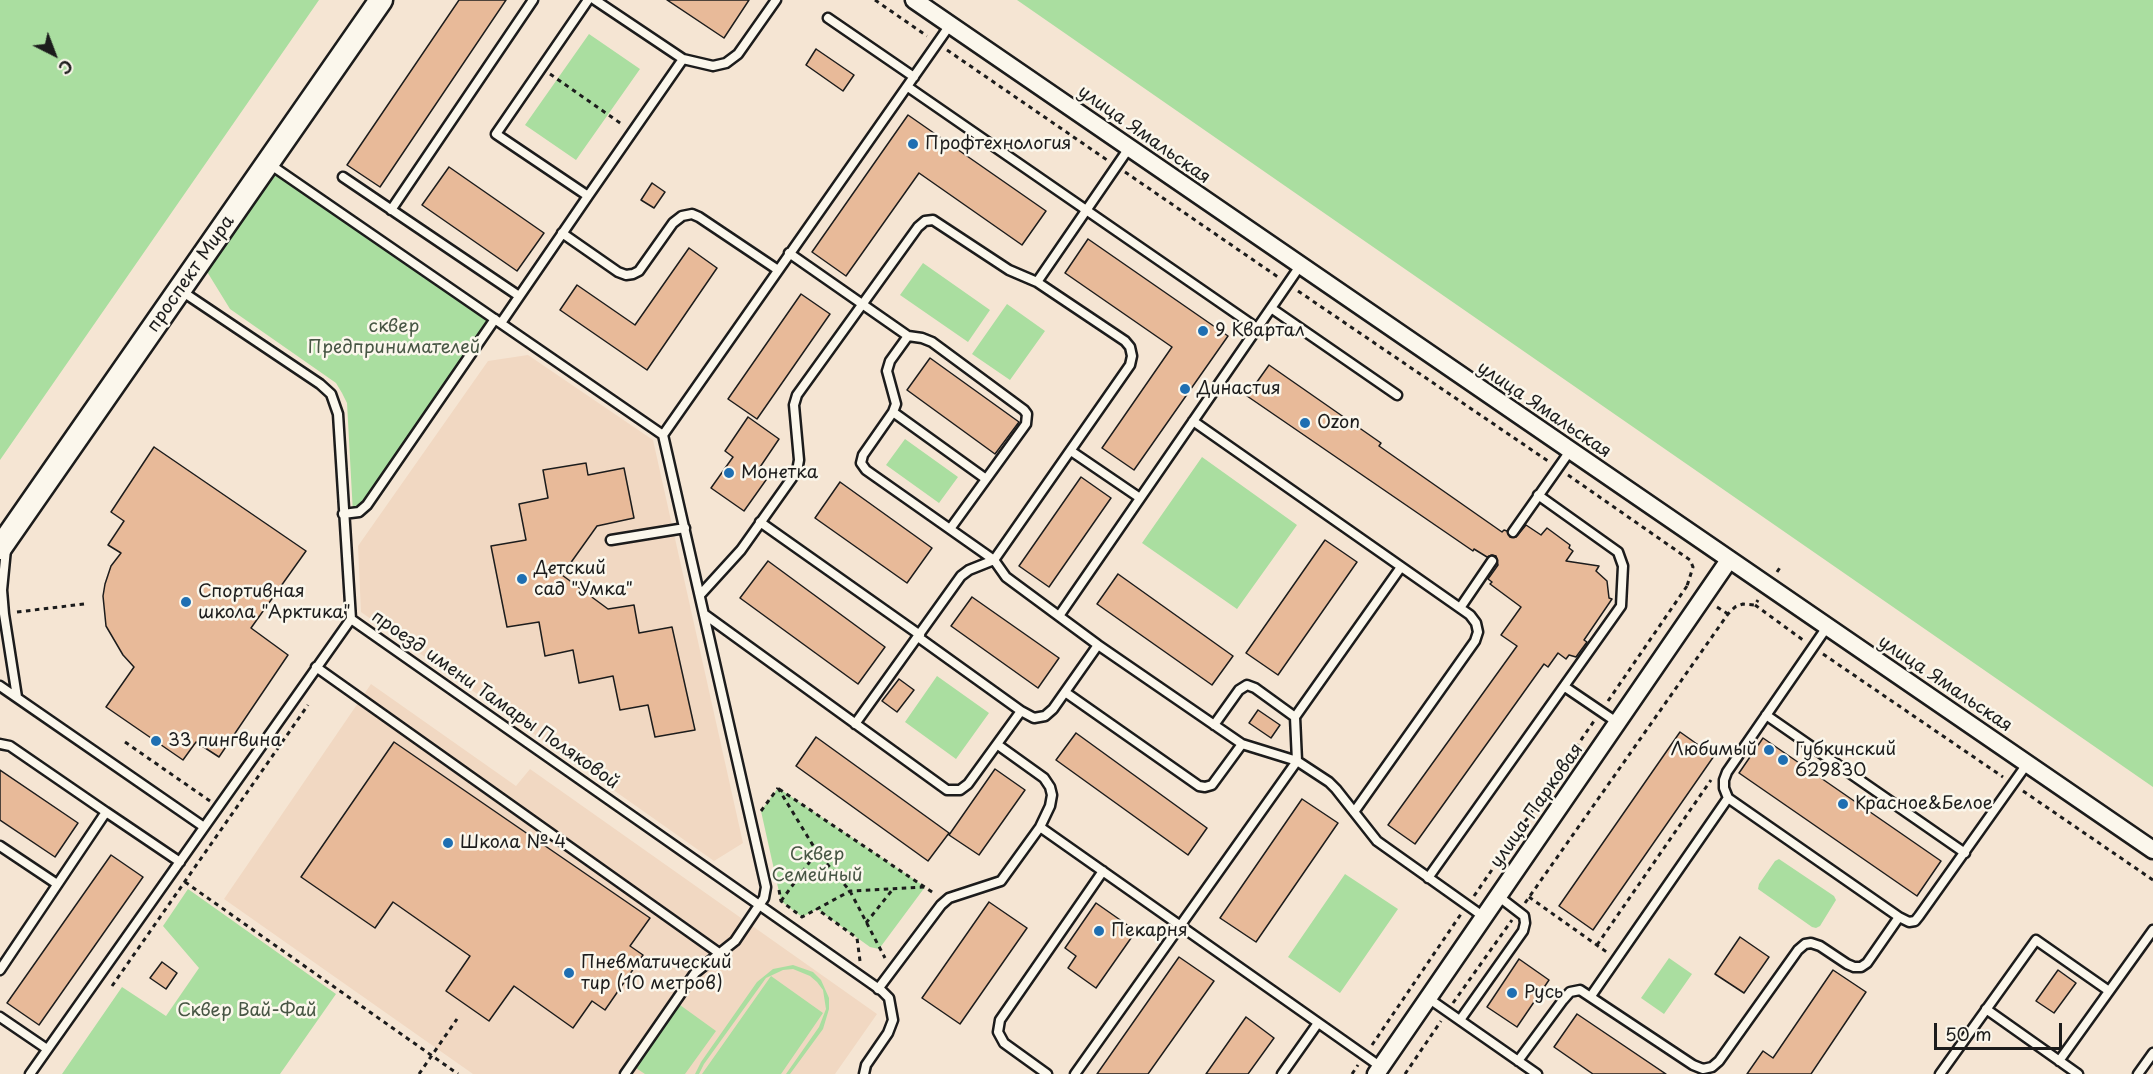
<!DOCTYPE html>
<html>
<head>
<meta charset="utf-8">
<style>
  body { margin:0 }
  #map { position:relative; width:2153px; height:1074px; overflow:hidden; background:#f5e5d3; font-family:"Playpen Sans",sans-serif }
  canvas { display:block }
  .north { position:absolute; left:24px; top:24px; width:60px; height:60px; -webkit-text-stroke:4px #fbf7ec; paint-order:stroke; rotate:138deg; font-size:16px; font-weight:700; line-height:24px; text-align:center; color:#1c1c1c }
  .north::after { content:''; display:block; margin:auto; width:21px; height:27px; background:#1c1c1c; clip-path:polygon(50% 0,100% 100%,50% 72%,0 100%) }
  .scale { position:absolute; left:1934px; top:1023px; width:128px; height:27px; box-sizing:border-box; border:3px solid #1c1c1c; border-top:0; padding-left:8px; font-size:18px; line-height:21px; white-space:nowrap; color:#1c1c1c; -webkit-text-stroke:4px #fbf7ec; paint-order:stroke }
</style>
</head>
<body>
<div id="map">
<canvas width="2153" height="1074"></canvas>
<div class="north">С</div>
<div class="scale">50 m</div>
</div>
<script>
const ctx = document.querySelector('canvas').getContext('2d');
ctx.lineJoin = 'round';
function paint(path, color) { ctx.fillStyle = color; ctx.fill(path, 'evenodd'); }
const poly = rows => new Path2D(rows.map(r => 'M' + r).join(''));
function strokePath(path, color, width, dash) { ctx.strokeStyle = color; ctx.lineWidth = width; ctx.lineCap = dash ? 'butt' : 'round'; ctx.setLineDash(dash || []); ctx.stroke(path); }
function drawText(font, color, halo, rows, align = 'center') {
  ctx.font = font + ' "Playpen Sans",sans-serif'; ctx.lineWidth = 5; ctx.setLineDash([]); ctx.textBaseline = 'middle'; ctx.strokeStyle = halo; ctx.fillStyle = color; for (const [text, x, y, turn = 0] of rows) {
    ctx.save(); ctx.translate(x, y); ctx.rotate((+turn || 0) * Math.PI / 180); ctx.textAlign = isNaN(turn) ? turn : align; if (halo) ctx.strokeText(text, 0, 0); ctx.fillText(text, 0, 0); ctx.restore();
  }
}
paint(poly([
  [528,355,653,440,743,843,714,861,361,612,358,546,488,361],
  [371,684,516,786,530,769,877,1014,835,1074,473,1074,224,899]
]), '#f1d8c2');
paint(poly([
  [0,0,319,0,0,460],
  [1017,0,2153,0,2153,787,1314,206],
  [589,34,640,69,576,160,525,125],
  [278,171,495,319,372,497,353,514,347,403,342,393,336,383,230,309,206,270],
  [923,263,990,310,968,342,900,295],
  [1007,304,1045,331,1010,380,972,354],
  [905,439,958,477,939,503,886,465],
  [1202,457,1297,525,1237,609,1142,543],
  [937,676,989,713,956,759,905,722],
  [778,788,925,887,879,949,870,947,817,909,802,917,781,901,761,811],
  [1779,859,1834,896,1836,900,1820,926,1816,928,1812,927,1758,889,1759,884,1775,861],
  [1345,874,1398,909,1340,993,1288,957],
  [188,889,336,994,280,1074,62,1074,122,987,166,1016,199,968,163,926],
  [1669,958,1692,974,1664,1014,1641,998],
  [793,965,813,972,821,980,829,998,829,1009,823,1029,790,1074,786,1074,819,1027,826,1009,823,990,817,982,810,976,793,969,783,970,766,978,704,1064,699,1074,695,1074,701,1062,757,982,773,969],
  [771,976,823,1013,781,1074,702,1074],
  [680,1005,716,1031,685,1074,645,1074,636,1068]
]), '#aadea0');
const building = poly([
  [459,0,506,0,380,187,347,165,459,0],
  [667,0,749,0,724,38,667,0],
  [816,49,854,75,843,91,806,65,816,49],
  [908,115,1046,211,1022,245,919,173,846,276,812,252,908,115],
  [449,167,544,233,517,271,422,205,449,167],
  [652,183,665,192,654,208,641,200,652,183],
  [1088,239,1228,336,1134,470,1102,448,1172,347,1065,273,1088,239],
  [689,248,717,268,647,370,560,310,577,285,635,325,689,248],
  [801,294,830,314,757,419,728,399,801,294],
  [930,358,1019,422,995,454,907,390,930,358],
  [1269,365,1381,443,1379,446,1502,532,1504,530,1507,531,1510,537,1516,537,1526,525,1541,535,1547,528,1570,545,1569,548,1573,551,1566,561,1599,566,1596,571,1607,581,1609,598,1612,599,1584,640,1587,642,1576,657,1569,655,1566,659,1558,653,1548,667,1544,664,1415,844,1388,825,1517,646,1501,635,1521,607,1490,584,1492,582,1488,579,1498,565,1496,556,1492,555,1487,557,1474,549,1473,551,1247,396,1269,365],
  [748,417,779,439,756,473,766,480,744,511,711,488,733,457,725,451,748,417],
  [154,447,306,551,251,628,288,655,219,757,196,742,183,760,106,707,134,667,123,655,106,626,103,596,105,584,111,566,121,553,108,545,124,521,111,512,154,447],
  [586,463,588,475,624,468,634,518,597,526,562,575,608,609,634,605,639,633,672,627,695,730,655,737,648,705,620,710,613,676,579,683,573,650,545,656,539,622,507,627,491,546,526,540,519,504,548,498,543,470,586,463],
  [1081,477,1111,498,1049,587,1019,566,1081,477],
  [840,482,932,548,907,583,815,518,840,482],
  [1325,540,1357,562,1278,675,1246,653,1325,540],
  [768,561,885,647,858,684,740,598,768,561],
  [1118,574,1233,656,1212,685,1097,604,1118,574],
  [972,597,1059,658,1038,688,951,626,972,597],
  [899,679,914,690,897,712,882,701,899,679],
  [1258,710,1280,725,1271,738,1249,723,1258,710],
  [1680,732,1714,756,1593,930,1559,906,1680,732],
  [1076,733,1207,828,1188,855,1056,760,1076,733],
  [816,737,949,833,928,861,796,766,816,737],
  [1763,738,1941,861,1917,896,1739,773,1763,738],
  [394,742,650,918,630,946,643,955,605,1010,592,1001,573,1028,514,986,489,1021,446,991,470,956,393,902,375,928,301,877,394,742],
  [995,769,1025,790,979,855,949,835,995,769],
  [0,770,78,823,55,857,0,820,0,770],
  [1302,799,1338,823,1256,942,1220,918,1302,799],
  [111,855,143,877,39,1025,7,1003,111,855],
  [989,902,1027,928,960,1024,922,998,989,902],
  [1096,903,1136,931,1096,988,1068,968,1076,956,1065,948,1096,903],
  [1740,937,1769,957,1744,993,1715,974,1740,937],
  [1179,957,1214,981,1148,1074,1097,1074,1179,957],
  [1519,959,1549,980,1517,1027,1487,1007,1519,959],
  [162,962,177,973,166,989,150,978,162,962],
  [1833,970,1866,992,1811,1074,1747,1074,1763,1051,1773,1058,1833,970],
  [2058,970,2076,983,2054,1013,2036,1001,2058,970],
  [1577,1014,1666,1074,1593,1074,1554,1047,1577,1014],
  [1246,1017,1274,1038,1248,1074,1206,1074,1246,1017]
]);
paint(building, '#e8ba99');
strokePath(building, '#1c1c1c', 1.5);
const lane = poly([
  [588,0,496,134,588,196,683,59],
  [595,0,683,59,713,66,726,63,738,54,776,0],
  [828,18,914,77],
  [908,87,1257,328],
  [268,163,663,435,766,887,764,898,735,941,695,973,625,1074],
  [343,177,519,296],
  [391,210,533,0],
  [562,233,618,272,626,275,633,274,639,271,673,223,682,216,692,214,699,217,778,270],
  [789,253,908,336,922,338,932,342,1024,410,1027,414,1026,424,950,529],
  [180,290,320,384,331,394,338,414,351,619],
  [1271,308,1397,395],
  [501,323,588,196],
  [908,336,890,361,887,371,896,404,893,412,863,455,861,463,866,470,994,560,1006,577,1098,645,1242,744,1297,761,1329,782,1336,789,1377,841,1484,917],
  [893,412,986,479],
  [1193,421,1470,615,1476,623,1478,632,1475,641,1354,812],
  [663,435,950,25],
  [1071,451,1140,498],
  [343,514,359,512,367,505,495,319],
  [760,522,920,635],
  [1513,532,1570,451],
  [611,540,685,528],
  [6,549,2,590,4,614,17,697],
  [700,595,741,550,797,471,799,460,794,405,797,395,918,227,925,221,933,220,1009,270,1037,282],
  [1460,608,1492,561],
  [704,614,947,790,960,790,968,784,1021,711,1034,718,1045,716,1053,709,1098,645],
  [1059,616,1300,266],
  [918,637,1021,711],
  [316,667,719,953],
  [0,686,204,827],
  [1565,687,1618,723],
  [1065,692,1199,786,1205,787,1212,785,1242,744],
  [1766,715,1965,853],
  [855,724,961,576,969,570,994,560,1130,365,1132,356,1130,347,1125,341,1037,282,1129,148],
  [1214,725,1239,690,1247,685,1255,688,1295,717],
  [0,744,10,746,106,812],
  [998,745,1044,778,1050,787,1052,795,1050,806,1040,827,1381,1067],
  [1728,798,1724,788,1724,780,1727,772,1827,627],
  [0,846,57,884],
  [1428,878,1621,606,1623,566,1618,552,1538,495],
  [0,970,106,812,180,862],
  [878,989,941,905,949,898,1001,881,1040,827],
  [1591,996,1728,798,1899,917,1909,922,1915,921,1919,916,2027,764],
  [1428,998,1537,1074],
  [1986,1009,2078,1074],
  [0,1017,47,1049],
  [1460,1020,1523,931,1525,923,1524,916,1498,896],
  [1518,1061,1563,1000,1570,992,1580,990,1693,1065,1703,1069,1712,1067,1719,1061,1798,950,1805,944,1811,943,1820,946,1847,964,1854,967,1861,967,1867,963,1899,917],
  [2059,1061,2153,930],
  [30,1074,351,619,882,991,889,998,893,1020,888,1033,866,1065,864,1074],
  [1047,1074,1004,1043,998,1032,1000,1020,1103,871],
  [1075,1074,1297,761,1295,717,1401,567],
  [1282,1074,1318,1023],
  [1940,1074,2036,940,2109,991],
  [2138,1074,2153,1053]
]);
const street = poly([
  [914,0,2153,850],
  [1376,1074,1729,560]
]);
const secondary = poly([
  [0,548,381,0]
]);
strokePath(lane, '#1c1c1c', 13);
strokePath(street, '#1c1c1c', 21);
strokePath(secondary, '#1c1c1c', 27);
strokePath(poly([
  [875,0,927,36],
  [947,50,1107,160],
  [550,74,623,125],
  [1125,172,1278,277],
  [1298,291,1548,461],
  [1568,475,1690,560,1693,567,1687,586,1689,588],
  [1777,572,1781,566],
  [1755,605,1803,640],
  [1717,607,1728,614],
  [17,612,84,604],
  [1823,654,2003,777],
  [1608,701,1687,586],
  [125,742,210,801],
  [778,788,817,852,850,891,885,958],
  [779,789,935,894],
  [2023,791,2153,880],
  [761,811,778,788],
  [185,882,458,1074],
  [779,890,781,901,802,917,817,909],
  [1474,896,1594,721],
  [1529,897,1608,953],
  [781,901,817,852],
  [1525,903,1728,614,1735,607,1743,604,1755,605,1758,600],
  [866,923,893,889],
  [1597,945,1711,780],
  [860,961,857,938,817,909,850,891,925,887],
  [112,986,308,705],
  [1453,1003,1512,920],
  [1372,1045,1461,914],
  [419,1074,457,1019],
  [1352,1074,1358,1065],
  [1405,1074,1441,1021]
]), '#1c1c1c', 3, [4.5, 4.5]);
strokePath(lane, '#fbf7ec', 8);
strokePath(street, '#fbf7ec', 16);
strokePath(secondary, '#fbf7ec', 22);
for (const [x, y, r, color] of [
  [913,144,6,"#1f6fb2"],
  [1203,331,6,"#1f6fb2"],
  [1185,389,6,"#1f6fb2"],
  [1305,423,6,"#1f6fb2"],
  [729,473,6,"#1f6fb2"],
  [522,579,6,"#1f6fb2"],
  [186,602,6,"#1f6fb2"],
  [156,741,6,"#1f6fb2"],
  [1769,750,6,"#1f6fb2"],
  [1783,760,6,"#1f6fb2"],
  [1843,804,6,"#1f6fb2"],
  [448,843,6,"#1f6fb2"],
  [1099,931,6,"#1f6fb2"],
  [569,973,6,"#1f6fb2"],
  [1512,993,6,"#1f6fb2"]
]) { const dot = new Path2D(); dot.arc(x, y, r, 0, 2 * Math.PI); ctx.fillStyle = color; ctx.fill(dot); strokePath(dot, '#fbf7ec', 2); }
drawText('18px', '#1c1c1c', '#fbf7ec', [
  ["улица Ямальская",1144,135,35],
  ["проспект Мира",191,274,-55],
  ["улица Ямальская",1544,410,34],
  ["улица Ямальская",1945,684,34],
  ["проезд имени Тамары Поляковой",495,700,35],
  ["улица Парковая",1537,806,-55]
]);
drawText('18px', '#1c1c1c', '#fbf7ec', [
  ["Профтехнология",925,144],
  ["9 Квартал",1215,331],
  ["Династия",1197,389],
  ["Ozon",1317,423],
  ["Монетка",741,473],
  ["Детский",534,569],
  ["сад \"Умка\"",534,590],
  ["Спортивная",198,592],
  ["школа \"Арктика\"",198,613],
  ["33 пингвина",168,741],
  ["Любимый",1757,750,"right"],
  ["Губкинский",1795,750],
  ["629830",1795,771],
  ["Красное&Белое",1855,804],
  ["Школа № 4",460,843],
  ["Пекарня",1111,931],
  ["Пневматический",581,963],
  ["тир (10 метров)",581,984],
  ["Русь",1524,993]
], 'left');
drawText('18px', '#475644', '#fbf7ec', [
  ["сквер",394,327],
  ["Предпринимателей",394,348],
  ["Сквер",817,855],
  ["Семейный",817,876],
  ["Сквер Вай-Фай",247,1011]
]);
</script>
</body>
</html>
